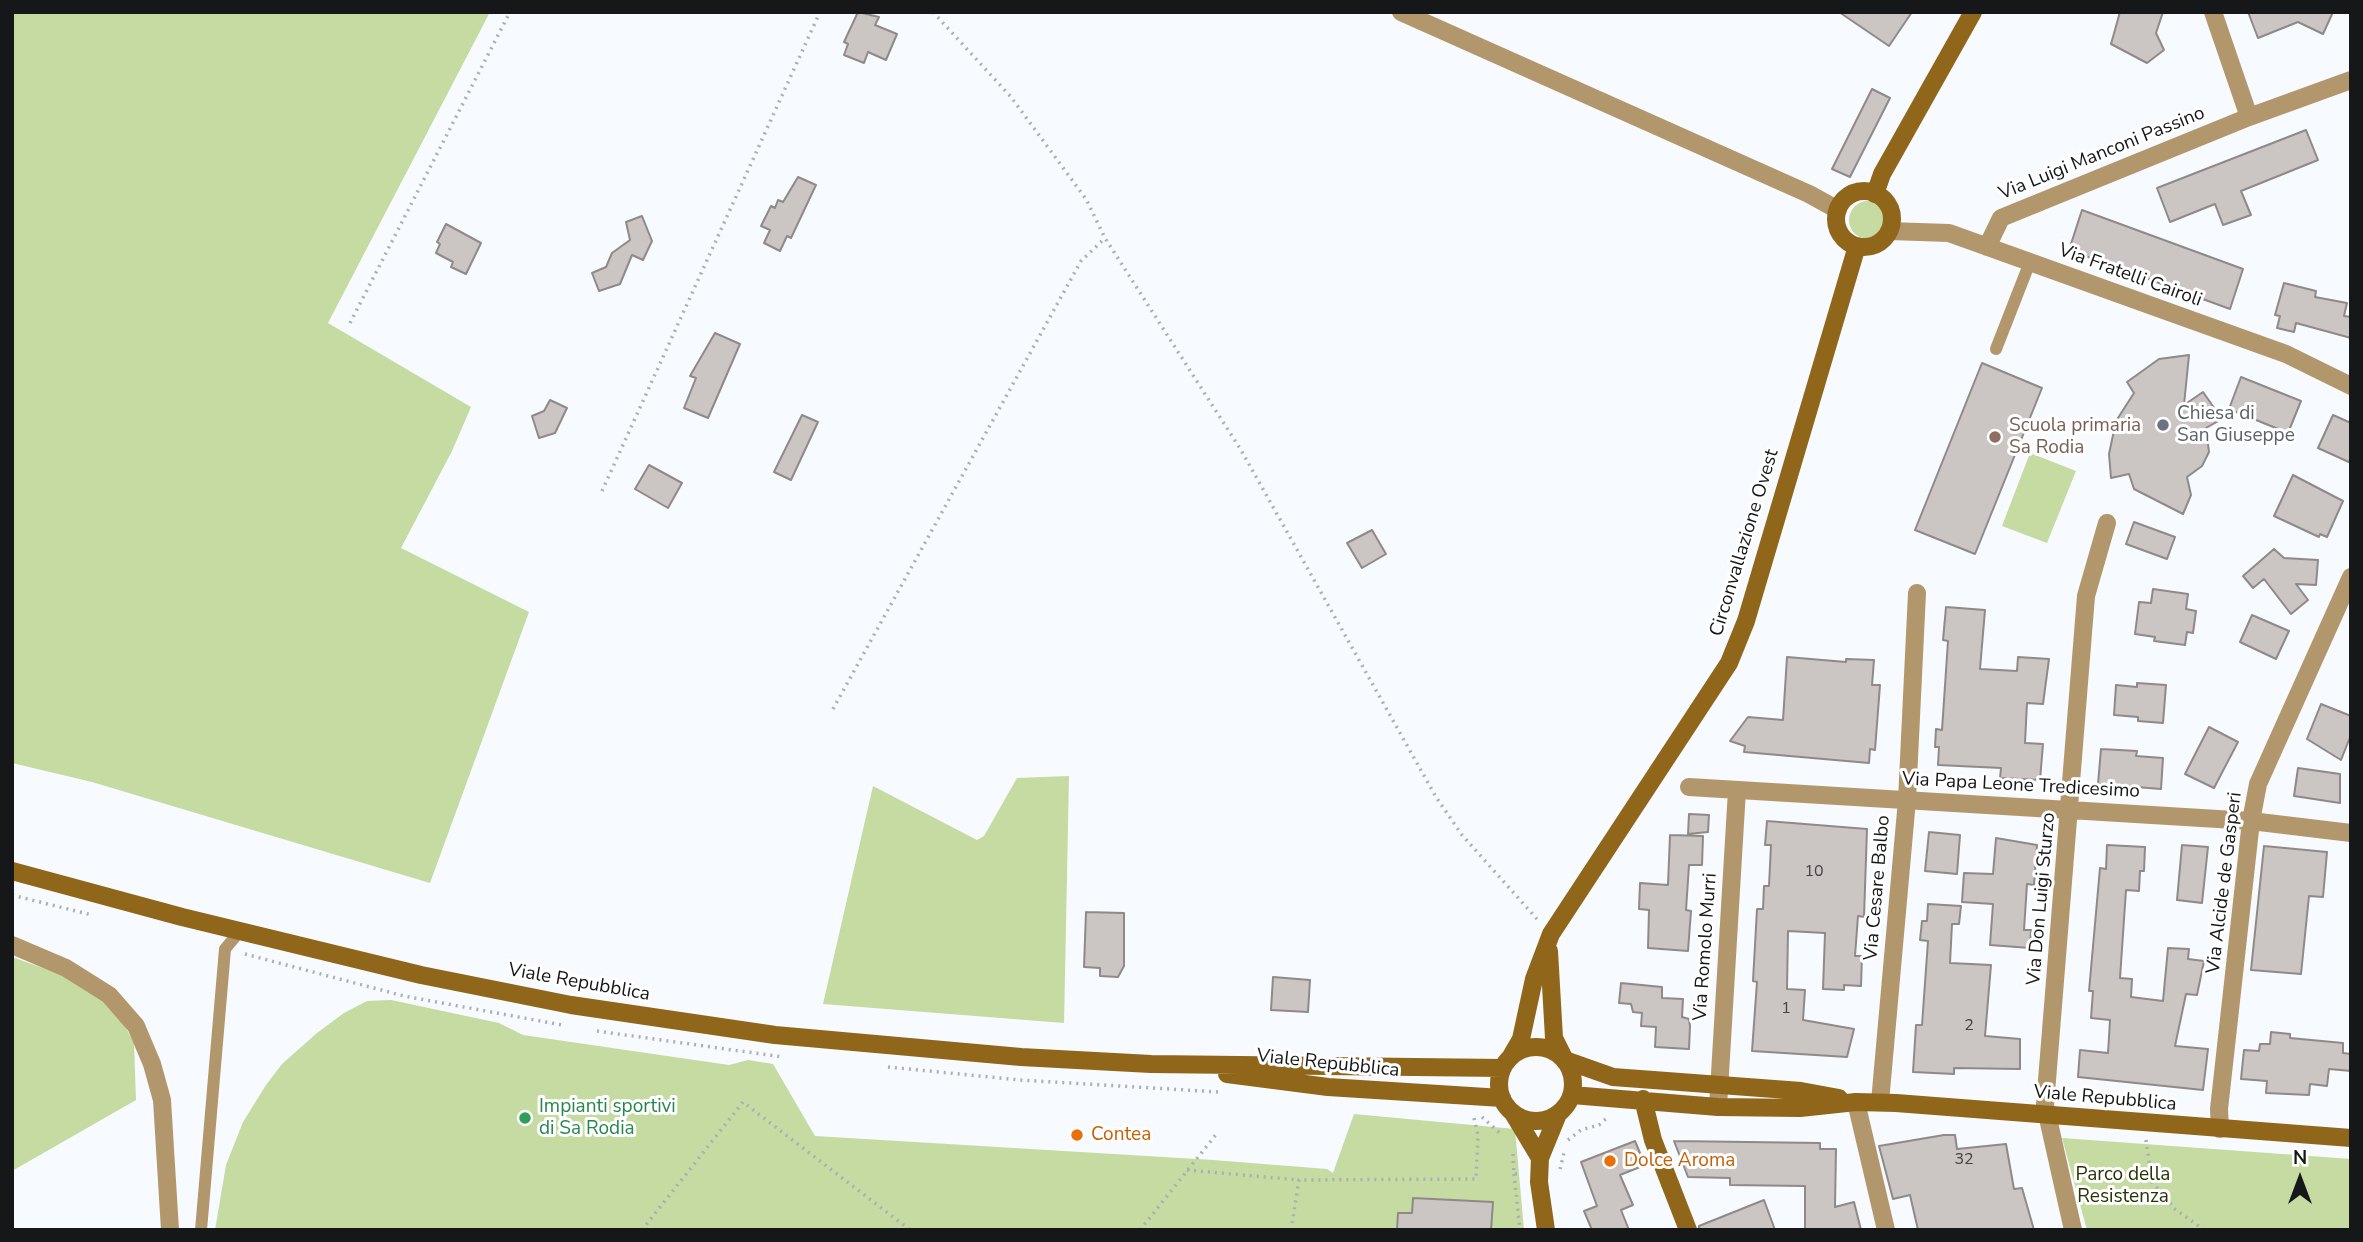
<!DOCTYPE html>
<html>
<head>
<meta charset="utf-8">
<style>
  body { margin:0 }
  #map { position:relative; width:2363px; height:1242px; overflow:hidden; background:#f7fafe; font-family:"Nunito Sans",sans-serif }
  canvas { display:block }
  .frame { position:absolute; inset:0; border:14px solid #161718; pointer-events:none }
  .north { position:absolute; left:2265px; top:1144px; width:70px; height:70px; -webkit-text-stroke:5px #fff; paint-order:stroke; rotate:0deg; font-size:19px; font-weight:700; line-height:28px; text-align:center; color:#161718 }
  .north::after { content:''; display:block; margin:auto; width:24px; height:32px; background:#161718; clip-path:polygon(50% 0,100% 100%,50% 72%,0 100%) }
</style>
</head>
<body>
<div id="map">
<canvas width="2363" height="1242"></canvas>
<div class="frame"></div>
<div class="north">N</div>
</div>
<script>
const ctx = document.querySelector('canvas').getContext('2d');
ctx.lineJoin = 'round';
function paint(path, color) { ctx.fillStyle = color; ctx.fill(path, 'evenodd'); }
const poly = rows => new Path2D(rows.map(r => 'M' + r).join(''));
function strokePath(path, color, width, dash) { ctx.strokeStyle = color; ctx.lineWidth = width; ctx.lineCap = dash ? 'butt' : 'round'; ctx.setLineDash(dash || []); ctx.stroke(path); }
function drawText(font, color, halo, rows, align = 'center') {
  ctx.font = font + ' "Nunito Sans",sans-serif'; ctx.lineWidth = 6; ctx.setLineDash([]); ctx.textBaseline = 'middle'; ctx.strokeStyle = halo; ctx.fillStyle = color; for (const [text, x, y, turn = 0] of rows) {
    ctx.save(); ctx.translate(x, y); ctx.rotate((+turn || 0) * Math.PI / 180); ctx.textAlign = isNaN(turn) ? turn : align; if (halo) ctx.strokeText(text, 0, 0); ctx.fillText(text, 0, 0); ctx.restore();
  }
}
paint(poly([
  [12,12,490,12,328,323,471,407,452,451,401,548,529,612,430,883,92,782,12,763],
  '1849 220a19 19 0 1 1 38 0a19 19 0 1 1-38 0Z',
  [2030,453,2076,471,2047,543,2002,526],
  [1069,776,1064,1023,823,1004,873,786,977,840,984,836,1017,778],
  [12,957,82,982,113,1004,134,1043,136,1100,12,1171],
  [391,1000,499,1023,523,1035,729,1065,748,1060,773,1064,815,1136,1213,1160,1327,1169,1333,1173,1354,1114,1515,1129,1524,1230,215,1230,226,1165,243,1122,266,1085,282,1064,317,1033,344,1013,367,1001],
  [2062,1138,2351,1159,2351,1230,2087,1230]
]), '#c5dba1');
const building = poly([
  [858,12,879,17,875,25,897,34,886,60,868,52,864,63,844,55,848,44,844,42,858,12],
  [1839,12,1912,12,1889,46,1839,12],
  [2120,12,2163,12,2156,33,2164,50,2147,63,2111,44,2120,12],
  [2248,12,2333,12,2323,34,2298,22,2258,38,2248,12],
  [1872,89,1890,98,1850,177,1832,169,1872,89],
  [2306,130,2318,160,2241,191,2251,215,2223,225,2215,204,2170,222,2157,188,2306,130],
  [798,177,816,185,791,238,787,236,780,251,764,243,770,230,761,226,771,206,775,208,778,200,783,202,798,177],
  [2082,210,2243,269,2230,309,2069,250,2082,210],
  [642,216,652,241,643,260,632,255,620,284,599,291,592,273,606,267,612,253,630,240,626,222,642,216],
  [446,224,481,243,466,274,451,267,453,262,436,253,440,244,437,242,446,224],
  [2284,283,2316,291,2315,297,2347,303,2344,316,2351,317,2351,338,2296,323,2294,332,2277,328,2280,316,2275,315,2284,283],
  [715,333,740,344,708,418,684,408,696,378,690,376,715,333],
  [2189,355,2184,405,2203,392,2222,419,2206,428,2209,452,2202,466,2187,477,2191,495,2183,514,2134,489,2129,474,2111,478,2109,454,2116,421,2134,393,2127,382,2159,359,2189,355],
  [1982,363,2042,388,1975,554,1915,530,1982,363],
  [2241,377,2301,401,2288,433,2229,409,2241,377],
  [550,400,567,408,555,433,539,438,532,416,544,411,550,400],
  [802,415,818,422,791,480,774,472,802,415],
  [2333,415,2351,423,2351,463,2318,448,2333,415],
  [649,465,682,483,668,508,635,489,649,465],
  [2293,475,2343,501,2327,537,2320,534,2319,537,2274,516,2293,475],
  [2134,522,2175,537,2167,559,2126,544,2134,522],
  [1372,530,1386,554,1362,568,1347,543,1372,530],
  [2274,549,2284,558,2318,560,2316,585,2296,584,2308,600,2291,614,2264,579,2253,588,2243,576,2274,549],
  [2153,589,2188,594,2186,609,2196,611,2193,633,2187,632,2185,645,2154,641,2155,637,2135,634,2139,602,2151,603,2153,589],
  [1946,607,1985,610,1980,669,2017,671,2018,657,2049,659,2043,704,2027,703,2025,743,2043,744,2040,780,2000,778,2001,768,1938,765,1939,747,1935,747,1936,729,1942,730,1948,641,1943,640,1946,607],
  [2252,615,2289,631,2276,659,2240,642,2252,615],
  [1787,657,1846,662,1846,659,1874,660,1872,685,1880,685,1875,750,1870,749,1869,763,1744,752,1745,746,1730,741,1748,717,1783,720,1787,657],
  [2137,683,2166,685,2163,723,2138,721,2138,717,2114,715,2116,685,2137,687,2137,683],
  [2321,704,2351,716,2351,735,2341,760,2307,739,2321,704],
  [2209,727,2238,742,2214,788,2185,774,2209,727],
  [2101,749,2137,751,2136,756,2163,758,2161,789,2098,784,2101,749],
  [2298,768,2340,774,2340,803,2294,796,2298,768],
  [1689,814,1709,815,1708,832,1688,834,1689,814],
  [1767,821,1867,829,1864,917,1858,916,1855,956,1862,956,1861,986,1844,985,1844,990,1823,989,1825,933,1788,931,1787,989,1805,990,1803,1020,1854,1029,1847,1057,1752,1051,1757,982,1753,981,1757,909,1763,909,1764,886,1769,886,1771,845,1765,845,1767,821],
  [1929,832,1960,835,1957,874,1925,871,1929,832],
  [1670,835,1703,836,1702,865,1689,865,1686,910,1691,911,1688,951,1648,948,1649,910,1639,909,1640,883,1668,885,1670,835],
  [1996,838,2037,845,2034,885,2027,884,2024,930,2031,930,2030,948,1990,945,1993,904,1962,902,1964,873,1993,874,1996,838],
  [2107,845,2145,847,2144,871,2140,871,2139,891,2126,890,2120,978,2132,979,2131,997,2163,1001,2168,948,2189,949,2188,959,2204,961,2197,995,2186,994,2175,1046,2208,1049,2203,1090,2078,1077,2080,1050,2108,1053,2110,1020,2091,1018,2093,991,2089,991,2100,868,2106,869,2107,845],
  [2182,845,2208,847,2202,903,2177,900,2182,845],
  [2264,846,2327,852,2323,897,2309,896,2301,974,2251,970,2264,846],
  [1928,904,1961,906,1959,924,1952,924,1950,963,1991,965,1985,1036,2020,1039,2020,1069,1954,1068,1954,1074,1913,1072,1916,1025,1922,1025,1928,941,1920,940,1922,921,1927,921,1928,904],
  [1086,912,1124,913,1124,966,1118,977,1100,976,1100,968,1084,967,1086,912],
  [1273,977,1310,980,1308,1012,1271,1010,1273,977],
  [1621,983,1662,987,1662,998,1683,999,1682,1017,1689,1019,1690,1026,1689,1049,1655,1047,1656,1027,1641,1026,1642,1013,1633,1012,1631,1004,1619,1003,1621,983],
  [2271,1032,2290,1034,2290,1038,2343,1043,2343,1053,2351,1054,2351,1071,2329,1069,2327,1086,2310,1084,2309,1095,2266,1093,2267,1081,2241,1079,2244,1050,2259,1051,2260,1044,2270,1044,2271,1032],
  [1944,1135,1955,1135,1957,1149,2006,1144,2014,1189,2022,1188,2034,1230,1918,1230,1910,1195,1893,1199,1879,1146,1944,1135],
  [1635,1141,1645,1165,1620,1175,1633,1205,1621,1210,1629,1230,1592,1230,1584,1211,1597,1206,1581,1162,1635,1141],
  [1674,1141,1820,1143,1820,1149,1836,1149,1835,1207,1854,1202,1861,1230,1805,1230,1805,1186,1730,1185,1730,1178,1688,1177,1674,1141],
  [1413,1198,1493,1202,1491,1230,1397,1230,1398,1213,1412,1213,1413,1198],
  [1764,1200,1775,1230,1699,1230,1699,1226,1764,1200]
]);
paint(building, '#cbc5c4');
strokePath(building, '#8f8988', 2);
strokePath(poly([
  [933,12,1011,97,1086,199,1105,238,1241,450,1436,797,1462,835,1537,919],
  [350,323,510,12],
  [602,491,820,12],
  [833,709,1081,261,1105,238],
  [12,895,92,915],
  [245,954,404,996,562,1025],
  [597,1031,783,1057],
  [888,1067,1020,1080,1219,1092],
  [1482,1117,1502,1135],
  [1568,1140,1581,1130,1599,1125,1609,1116],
  [2146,1140,2152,1182,2175,1209,2204,1230],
  [1513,1154,1514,1174,1522,1174],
  [1560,1169,1564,1153],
  [1187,1170,1299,1180],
  [1514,1174,1520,1230],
  [642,1230,743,1102,910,1230],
  [1140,1230,1218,1132],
  [1291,1230,1299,1180,1476,1179,1478,1135,1473,1114]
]), '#acafb2', 3.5, [2, 5]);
strokePath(poly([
  [1996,349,2030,262],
  [201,1230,225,949,240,931]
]), '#b3976c', 12);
strokePath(poly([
  [1401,12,1809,194,1838,210],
  [2213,12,2249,117],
  [1889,231,1949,233,2286,354,2351,386],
  [1987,247,2001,218,2249,117,2351,80],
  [1689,787,2251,821,2351,833],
  [12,945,66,968,109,995,136,1026,152,1064,162,1100,170,1230],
  [1856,1102,1886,1230],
  [1880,1102,1907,800,1917,593],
  [1718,1107,1737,790],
  [2220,1129,2219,1109,2251,821,2258,784,2351,577],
  [2073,1230,2045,1105,2086,596,2107,523]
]), '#b3976c', 18);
strokePath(poly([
  '1836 219a28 28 0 1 1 56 0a28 28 0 1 1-56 0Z',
  [1875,194,1882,174,1973,12],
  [12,871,182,917,421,975,571,1005,775,1035,1021,1057,1151,1064,1503,1068],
  [1549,951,1554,1038,1565,1060],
  '1499 1084a37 37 0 1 1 74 0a37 37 0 1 1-74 0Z',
  [1510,1058,1521,1039,1534,979,1551,934,1729,663,1746,621,1857,246],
  [1565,1060,1613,1077,1801,1091,1839,1098],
  [1227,1074,1328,1087,1502,1098],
  [1572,1095,1718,1107,1800,1108,1856,1102,1896,1103,2351,1138],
  [1643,1099,1653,1140,1688,1230],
  [1513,1113,1540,1158],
  [1546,1230,1539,1182,1540,1158,1558,1114]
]), '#90671a', 18);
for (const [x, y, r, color] of [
  [2163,425,7,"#6b7280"],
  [1995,437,7,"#8d6e63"],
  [525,1118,7,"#2e9e5b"],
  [1077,1135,7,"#e8710a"],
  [1610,1161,7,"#e8710a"]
]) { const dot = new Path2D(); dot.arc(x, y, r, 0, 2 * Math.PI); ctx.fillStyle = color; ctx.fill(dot); strokePath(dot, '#fff', 2.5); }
drawText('16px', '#434243', null, [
  ["10",1814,872],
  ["1",1786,1009],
  ["2",1969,1026],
  ["32",1964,1160]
]);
drawText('19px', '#161718', '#fff', [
  ["Via Luigi Manconi Passino",2102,154,-22],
  ["Via Fratelli Cairoli",2130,276,20],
  ["Circonvallazione Ovest",1745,543,-73],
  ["Via Papa Leone Tredicesimo",2021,786,3],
  ["Via Alcide de Gasperi",2225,883,-83],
  ["Via Cesare Balbo",1878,888,-85],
  ["Via Don Luigi Sturzo",2042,899,-85],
  ["Via Romolo Murri",1706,947,-86],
  ["Viale Repubblica",579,983,10],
  ["Viale Repubblica",1328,1064,6],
  ["Viale Repubblica",2105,1099,5]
]);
drawText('19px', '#5b616d', '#fff', [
  ["Chiesa di",2177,414],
  ["San Giuseppe",2177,436]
], 'left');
drawText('19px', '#785e54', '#fff', [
  ["Scuola primaria",2009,426],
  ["Sa Rodia",2009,448]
], 'left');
drawText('19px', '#27864d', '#fff', [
  ["Impianti sportivi",539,1107],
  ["di Sa Rodia",539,1129]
], 'left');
drawText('19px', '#c56008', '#fff', [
  ["Contea",1091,1135],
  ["Dolce Aroma",1624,1161]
], 'left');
drawText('19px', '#273403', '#fff', [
  ["Parco della",2123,1175],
  ["Resistenza",2123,1197]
]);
</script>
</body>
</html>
